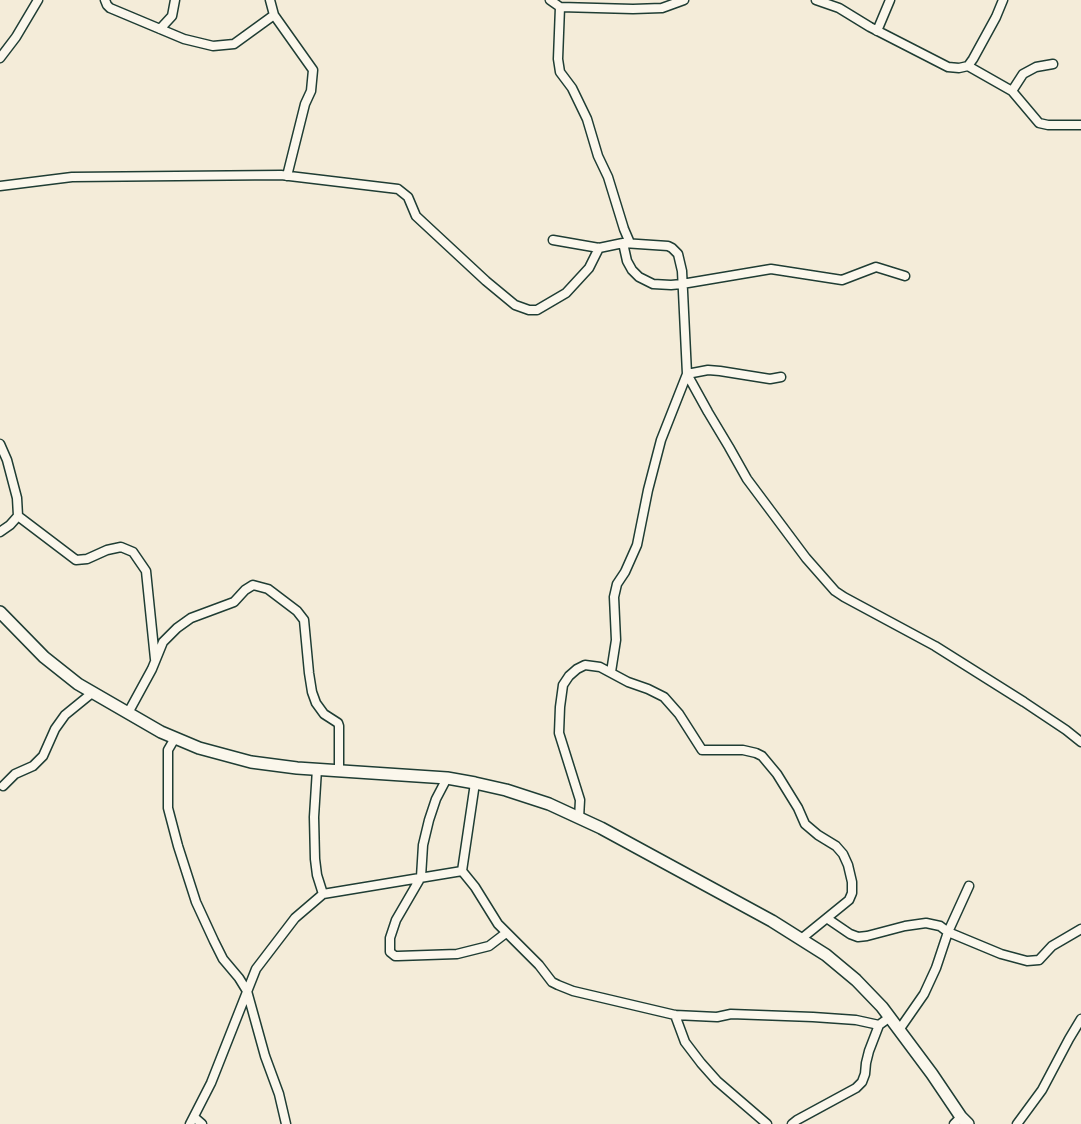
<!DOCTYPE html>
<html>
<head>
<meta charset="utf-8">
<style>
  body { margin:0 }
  canvas { display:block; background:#f4ecd9 }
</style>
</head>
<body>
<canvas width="1081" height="1124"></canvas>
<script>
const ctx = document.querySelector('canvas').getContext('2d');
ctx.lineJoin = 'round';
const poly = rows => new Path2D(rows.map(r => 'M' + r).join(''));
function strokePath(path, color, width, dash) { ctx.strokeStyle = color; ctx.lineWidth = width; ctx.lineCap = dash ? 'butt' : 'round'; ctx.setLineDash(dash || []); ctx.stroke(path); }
const minor = poly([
  [105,0,107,5,110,8,184,39,213,46,234,44,274,15],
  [270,0,274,15,313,70,311,91,305,104,287,176],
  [550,0,560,7,558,59,560,72,572,88,587,119,598,156,608,177,624,229,630,243],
  [816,0,839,8,870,27,948,67,959,68,968,66,973,59,996,17,1003,0],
  [560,7,633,9,662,8,684,0],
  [160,29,172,16,175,0],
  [877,31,890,0],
  [0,58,16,37,38,0],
  [968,66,1012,91,1039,123,1048,125,1081,125],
  [1012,91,1023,74,1036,67,1053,64],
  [0,186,72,177,281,175,398,189,408,197,416,216,486,281,515,305,529,310,537,310,566,293,589,268,599,248],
  [553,240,599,248,623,243,668,246,672,248,678,254,682,271,687,374,661,440,648,490,637,545,625,572,617,584,614,597,616,640,611,672],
  [623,243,627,261,632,270,639,277,653,284,671,285,682,284,771,269,842,280,876,267,905,276],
  [687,374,708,412,729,447,747,479,806,558,835,591,844,597,935,646,1024,702,1066,730,1081,742],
  [687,374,708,370,720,371,770,379,781,377],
  [0,444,7,460,17,498,18,516,10,525,0,532],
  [18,516,76,560,87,559,107,550,121,547,133,552,146,571,155,659],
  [128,713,152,669,163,642,177,628,191,618,234,602,245,590,253,585,268,589,297,611,304,620,309,673,312,692,316,703,324,714,338,723,339,726,339,771],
  [175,738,168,750,168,808,178,846,196,902,214,941,223,959,239,978,247,991,265,1056,279,1094,286,1124],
  [317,769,314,817,315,859,317,875,323,894],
  [447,778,436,799,429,820,423,845,421,877,396,920,390,938,390,952,395,956,398,956,457,954,489,946,506,933],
  [3,786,15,774,33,766,43,756,55,729,65,715,92,693],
  [579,818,580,800,559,733,560,707,563,685,569,676,577,669,585,665,600,667,628,682,648,689,664,697,679,714,702,750,743,750,756,753,762,756,777,774,798,808,805,824,818,835,836,846,843,854,848,865,852,882,852,893,849,900,801,939],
  [462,871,475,887,498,924,539,965,552,982,558,985,573,991,675,1015,717,1017,731,1014,813,1017,856,1020,879,1025],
  [828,919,850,934,858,937,867,936,905,926,926,923,940,926,948,932,1001,954,1027,961,1039,960,1052,946,1081,929],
  [675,1015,685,1042,701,1063,717,1081,767,1124],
  [899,1030,924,994,936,968,948,932,969,886],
  [194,1117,202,1124],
  [190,1124,211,1083,256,969,295,918,323,894,462,871,475,783],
  [792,1124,797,1120,856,1088,862,1082,865,1074,866,1063,869,1051,879,1025,890,1017],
  [954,1124,961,1117],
  [1017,1124,1042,1090,1069,1039,1081,1019]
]);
const major = poly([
  [0,612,44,657,78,684,161,732,199,748,251,762,297,768,447,778,475,783,506,790,549,804,601,828,772,921,826,955,856,980,882,1007,932,1074,961,1117,968,1124]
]);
strokePath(minor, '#1f3d34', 11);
strokePath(major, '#1f3d34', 14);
strokePath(minor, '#fbf7ec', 8);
strokePath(major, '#fbf7ec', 11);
</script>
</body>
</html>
